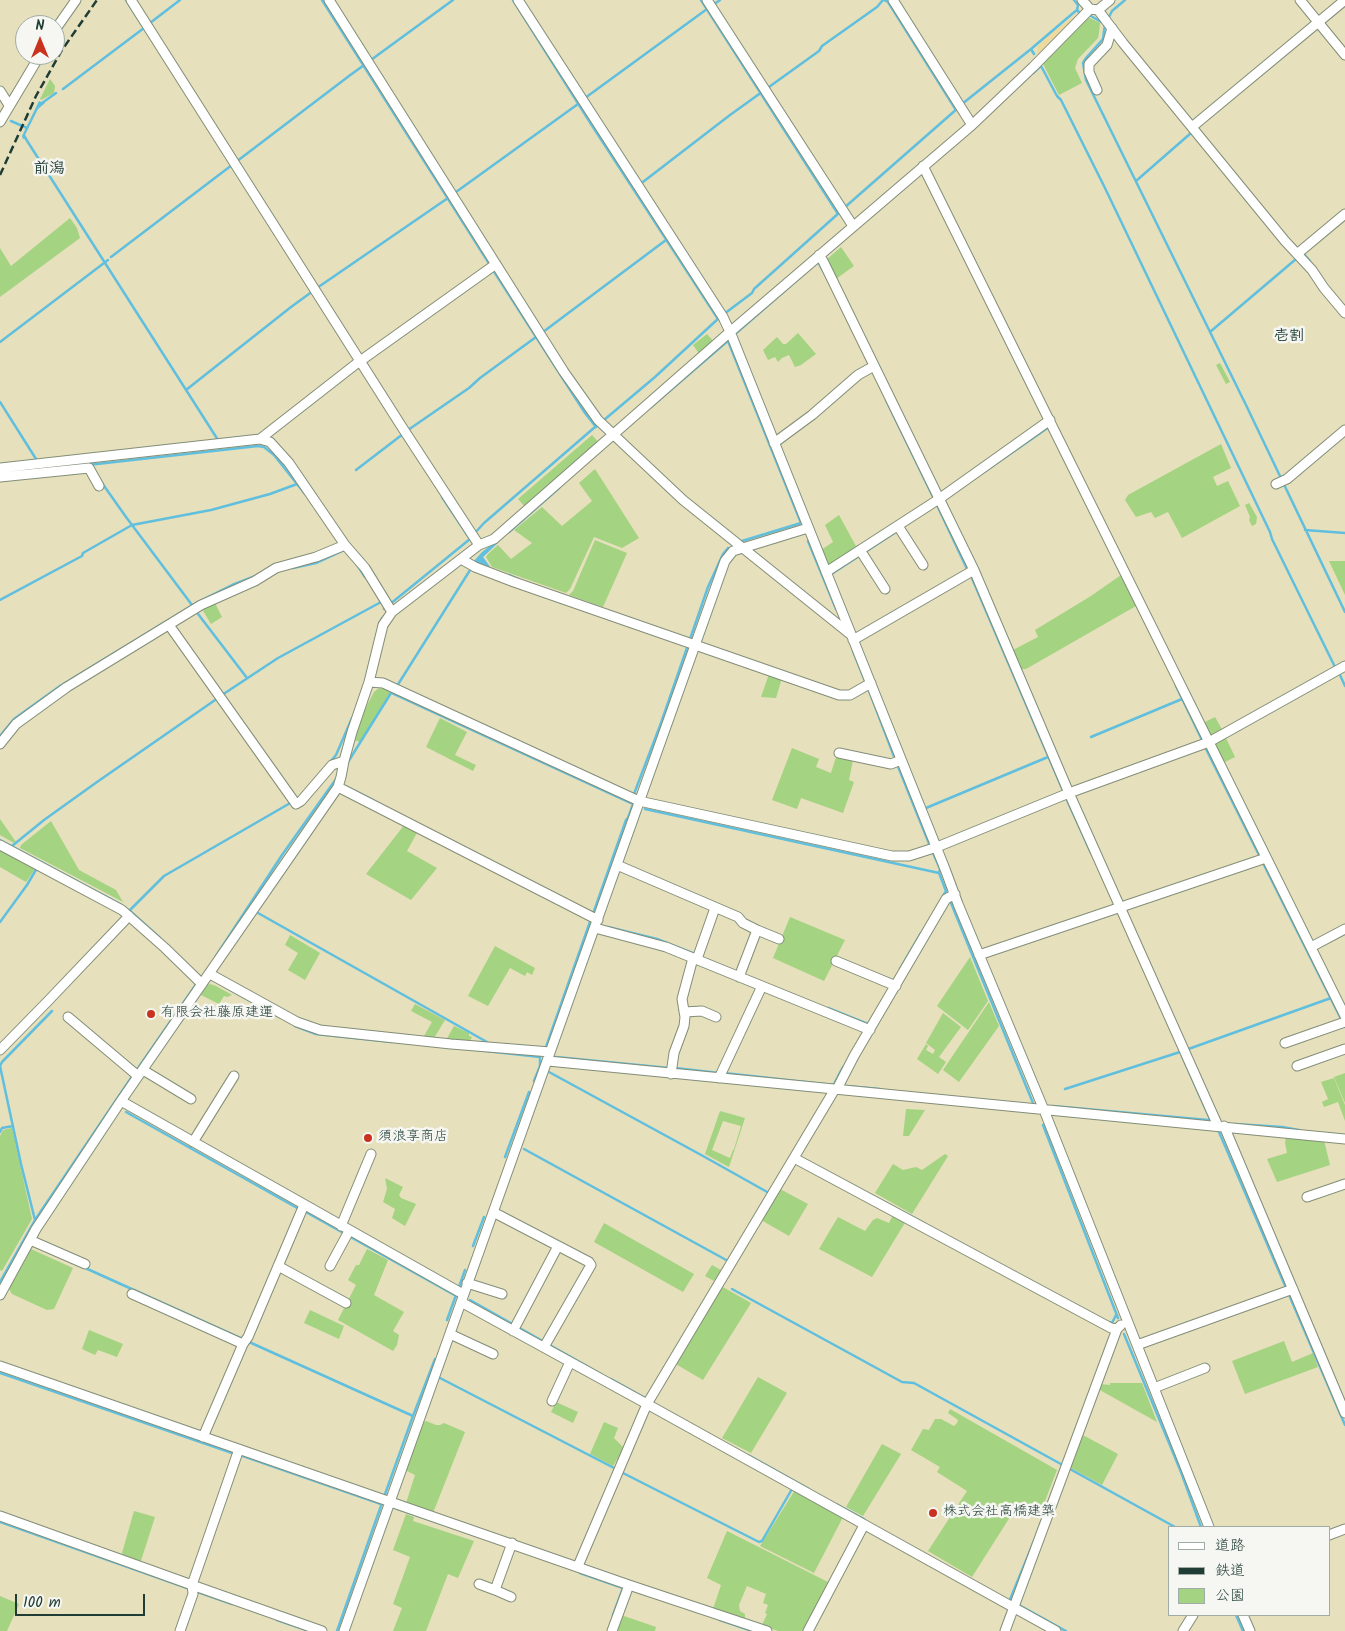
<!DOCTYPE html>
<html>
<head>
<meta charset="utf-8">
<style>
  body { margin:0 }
  #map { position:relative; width:1345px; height:1631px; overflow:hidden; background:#e6e0bc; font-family:Kalam,"Klee One",sans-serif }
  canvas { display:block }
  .legend { position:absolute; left:1168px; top:1526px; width:162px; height:90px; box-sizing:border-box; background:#f6f6f2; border:1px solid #a0aca6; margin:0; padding:6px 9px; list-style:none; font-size:15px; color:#1f3d34 }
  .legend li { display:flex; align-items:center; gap:10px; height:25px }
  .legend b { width:25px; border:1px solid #a0aca6 }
  .north { position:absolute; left:15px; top:15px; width:50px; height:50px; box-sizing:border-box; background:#f6f6f2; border:1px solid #a0aca6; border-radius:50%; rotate:0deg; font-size:14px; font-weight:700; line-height:20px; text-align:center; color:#1f3d34 }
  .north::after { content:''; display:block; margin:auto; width:18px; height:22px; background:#c8321e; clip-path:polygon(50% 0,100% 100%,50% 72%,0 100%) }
  .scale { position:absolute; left:15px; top:1594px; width:130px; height:22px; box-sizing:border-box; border:2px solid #1f3d34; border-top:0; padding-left:6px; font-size:15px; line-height:18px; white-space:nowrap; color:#1f3d34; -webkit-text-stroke:4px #f6f6f2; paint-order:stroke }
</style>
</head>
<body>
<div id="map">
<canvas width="1345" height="1631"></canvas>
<ul class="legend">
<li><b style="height:6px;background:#fff"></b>道路</li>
<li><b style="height:6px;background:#1f3d34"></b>鉄道</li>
<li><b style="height:14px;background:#a4d381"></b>公園</li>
</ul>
<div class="north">N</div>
<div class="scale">100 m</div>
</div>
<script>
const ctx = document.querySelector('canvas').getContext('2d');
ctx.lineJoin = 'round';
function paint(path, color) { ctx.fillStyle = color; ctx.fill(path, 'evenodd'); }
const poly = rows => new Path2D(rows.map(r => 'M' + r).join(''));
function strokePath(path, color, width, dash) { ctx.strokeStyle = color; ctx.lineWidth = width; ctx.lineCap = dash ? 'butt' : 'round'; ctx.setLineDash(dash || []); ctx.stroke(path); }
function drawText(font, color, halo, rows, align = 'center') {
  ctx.font = font + ' Kalam,"Klee One",sans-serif'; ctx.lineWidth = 5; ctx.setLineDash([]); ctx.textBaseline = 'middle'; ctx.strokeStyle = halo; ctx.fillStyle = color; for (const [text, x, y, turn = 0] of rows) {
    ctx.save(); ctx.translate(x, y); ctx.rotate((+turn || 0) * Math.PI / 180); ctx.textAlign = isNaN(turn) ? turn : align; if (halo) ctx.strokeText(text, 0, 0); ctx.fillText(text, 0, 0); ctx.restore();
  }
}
paint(poly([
  [1088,17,1100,23,1099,33,1098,38,1078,59,1075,68,1082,83,1059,95,1042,62],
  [50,79,55,86,54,93,41,100,40,99],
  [70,218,77,228,80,238,0,297,0,248,11,266],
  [841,247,854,266,836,279,826,260],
  [798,333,816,354,801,365,795,367,789,355,782,358,778,362,775,357,768,360,763,350,777,337,783,344,786,344],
  [707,334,715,343,700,355,693,345],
  [1220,363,1230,382,1226,384,1216,365],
  [592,435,600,444,526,508,518,499],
  [1221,444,1231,468,1213,477,1217,486,1228,481,1240,506,1182,538,1168,512,1155,518,1151,512,1136,517,1125,500,1128,495],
  [595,469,639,538,622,548,594,537,570,589,566,593,492,567,486,557,488,554,498,545,511,559,532,543,514,530,542,507,562,526,592,501,579,483],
  [1249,503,1257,517,1256,524,1252,526,1249,520,1250,517,1245,505],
  [839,515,857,548,832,565,826,564,821,550,833,542,825,525],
  [595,540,627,553,603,607,569,595,573,591],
  [1329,561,1345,561,1345,595],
  [1121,575,1136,606,1026,669,1019,669,1011,651,1038,637,1035,630,1091,596],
  [215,603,222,617,211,624,202,609],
  [769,674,782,678,776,698,761,697],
  [379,688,391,691,360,742,354,740,365,709,374,692],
  [1215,717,1223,731,1210,738,1203,723],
  [440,718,467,732,455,755,476,765,473,771,426,747],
  [1226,738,1235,757,1223,763,1213,744],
  [792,748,819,759,816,767,831,773,836,757,853,760,849,780,854,782,843,813,801,798,797,809,772,800],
  [0,819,16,842,14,843,0,835],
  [51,821,79,870,116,890,123,902,20,848,21,845],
  [405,824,418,831,407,851,437,868,411,900,366,874],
  [0,849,33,866,35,869,26,882,0,867],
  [790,917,845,940,824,981,773,958],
  [290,935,320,953,305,980,288,970,298,953,285,945],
  [495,946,535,968,532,975,527,972,525,976,510,968,488,1006,468,996],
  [970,957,988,1001,968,1030,937,1006],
  [210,984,216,986,232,995,227,997,224,996,219,1004,201,995,207,985],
  [989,1002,999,1026,959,1082,943,1070],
  [415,1004,445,1020,434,1038,424,1036,432,1022,411,1011],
  [943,1013,961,1027,939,1057,946,1062,938,1074,917,1059,926,1044,928,1046,926,1050,933,1054,935,1050,926,1043],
  [454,1026,469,1033,469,1036,472,1037,469,1043,446,1040],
  [1345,1073,1345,1103,1334,1077],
  [1334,1078,1345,1105,1345,1121,1338,1102,1324,1107,1322,1102,1328,1099,1321,1082],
  [906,1109,925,1110,909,1136,903,1136],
  [720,1111,745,1118,729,1167,705,1154],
  [723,1121,741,1126,734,1149,733,1150,730,1158,712,1150],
  [12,1128,32,1219,2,1271,0,1270,0,1136,3,1130],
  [1286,1136,1324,1140,1330,1165,1277,1182,1267,1159,1287,1153,1285,1143],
  [945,1154,948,1156,912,1214,875,1193,893,1164,903,1170,916,1167,922,1170],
  [385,1178,403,1187,399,1195,401,1198,416,1204,405,1226,392,1218,395,1209,383,1202,387,1189],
  [780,1189,808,1204,789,1236,761,1220],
  [893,1215,906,1221,872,1277,819,1249,838,1217,865,1231,873,1220,877,1218,889,1223],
  [604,1223,694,1274,683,1292,594,1242],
  [31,1249,73,1268,54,1309,47,1310,12,1294,9,1289],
  [367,1249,388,1260,374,1295,404,1312,393,1331,399,1335,397,1345,393,1351,338,1320,356,1285,348,1280,356,1265,359,1265],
  [712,1265,721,1270,714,1281,705,1276],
  [721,1286,751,1303,703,1380,674,1363],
  [310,1310,344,1326,339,1339,304,1323],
  [89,1330,123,1344,117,1357,98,1350,95,1355,82,1349],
  [1284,1341,1292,1362,1313,1353,1318,1367,1245,1394,1232,1361],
  [758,1377,787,1393,751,1453,722,1438],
  [1110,1383,1142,1383,1157,1422,1098,1389,1100,1384,1110,1385],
  [556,1402,578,1412,573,1423,551,1412],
  [950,1409,1057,1470,1038,1519,1017,1506,972,1577,928,1551,967,1491,937,1472,940,1467,911,1450,923,1429,929,1430,935,1419,941,1419,954,1426,957,1423,958,1420,948,1413],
  [426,1421,436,1425,440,1425,444,1423,465,1432,433,1513,406,1503,415,1475,405,1470,424,1422],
  [604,1422,618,1428,614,1438,624,1448,613,1466,590,1454],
  [1081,1434,1118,1454,1102,1485,1069,1467],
  [882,1444,901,1454,863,1516,846,1507],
  [795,1490,843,1517,814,1573,760,1546],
  [134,1511,155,1517,140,1564,125,1558,122,1553],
  [406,1514,414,1517,413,1521,474,1541,458,1578,448,1574,426,1631,393,1631,402,1608,393,1604,410,1557,393,1550],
  [727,1531,830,1583,805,1631,778,1631,762,1625,767,1614,765,1613,768,1605,763,1603,766,1594,747,1586,739,1605,740,1611,745,1614,745,1620,713,1609,721,1585,707,1578],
  [0,1596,19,1604,7,1631,0,1631],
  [621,1615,656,1627,655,1631,615,1631]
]), '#a4d381');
paint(poly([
  [1078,13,1082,14,1038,57,1037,47,1049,35]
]), '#eeda9e');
paint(poly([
  [39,101,41,102,44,101,45,103,38,109,25,135,27,138,23,139,22,136],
  [496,541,498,543,483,557,491,568,490,570,473,562,482,552]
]), '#60bfde');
strokePath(poly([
  [126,0,144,28],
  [322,0,490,265],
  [513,0,591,124,718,319],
  [701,0,838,214],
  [884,0,888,2,956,110],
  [1074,0,1078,5,1077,10],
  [713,5,720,0],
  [1091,16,1103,23],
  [1108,19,1112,11,1125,0],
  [150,23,180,0],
  [1105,24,1103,39,1086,58,1083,63,1086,80,1246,405,1345,612],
  [1031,49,1034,54],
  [1040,64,1057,96,1061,100,1104,186,1270,532,1272,539,1335,667],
  [1033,73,1041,66],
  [63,89,144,28],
  [585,98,707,9],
  [42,103,56,93],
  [962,104,1031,49,1072,14,1077,10,1079,12],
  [11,121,27,128],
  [24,136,218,440],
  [1136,181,1191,133],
  [639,185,730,115,819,51,822,46,877,7,883,0],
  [456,192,578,104],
  [844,208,958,108],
  [1302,252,1310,261],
  [111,257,349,76,453,0],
  [818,262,826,276],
  [493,270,585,413,596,427],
  [317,288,448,198],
  [724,314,752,293,754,289,840,212],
  [543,332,666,240],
  [1210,332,1296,259],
  [734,335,805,273],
  [728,341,801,523,742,541],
  [0,342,108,260],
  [186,390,291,307,313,291],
  [886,400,934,499],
  [0,402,36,459],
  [651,407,730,339],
  [604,420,655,377,720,317],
  [408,430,469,388,480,378,536,337],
  [88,465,258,446,264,447,274,455,305,494],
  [356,470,403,434],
  [984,472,1049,427],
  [102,483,126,517,192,605],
  [936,503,968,571],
  [1305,530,1345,533],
  [509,532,559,488],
  [474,534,484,523,595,427],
  [808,541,836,609],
  [357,565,365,577],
  [293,568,316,563,344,550],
  [833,573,899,530],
  [509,575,520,580],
  [971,576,1067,800,1091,853],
  [0,600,82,556,83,553,132,525,211,510,270,494,297,484],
  [384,609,470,539,442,497],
  [195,610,247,678],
  [379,624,382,618],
  [853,651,865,681],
  [1340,675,1345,686],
  [397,686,472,567],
  [1176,686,1203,742],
  [868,688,895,759],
  [392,693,631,803],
  [222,695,278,658,381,602],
  [0,736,14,719,60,686,198,602,232,585,258,575],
  [1091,737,1182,699],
  [1205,747,1345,1027],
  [330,762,336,755,352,718],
  [348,762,391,693],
  [897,764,930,846],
  [345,786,373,800],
  [634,794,661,723,708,587,723,554,728,548],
  [926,808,1048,757],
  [645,809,939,873],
  [0,840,122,905],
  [12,846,44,820,97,782,218,698],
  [933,853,940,869,939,873,946,891],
  [943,896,946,891],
  [951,903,1033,1103],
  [129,910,160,938],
  [128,912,164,876,292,802],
  [258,913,487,1042,487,1045],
  [593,914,626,820,628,818,633,804,631,803],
  [0,922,27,885,37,868],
  [608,927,657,939,695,954],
  [216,956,282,855,336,779],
  [900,969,921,933],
  [225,987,281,1018],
  [828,1008,868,1024],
  [295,1026,316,1034,392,1042],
  [546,1047,591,919],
  [477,1050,540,1057,540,1066,534,1081],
  [1182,1056,1210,1119],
  [556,1057,669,1068],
  [675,1068,719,1073],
  [136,1071,197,983],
  [549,1072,703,1156,769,1193],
  [724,1073,833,1085],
  [834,1084,843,1067],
  [846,1086,880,1089],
  [1065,1089,1180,1052,1331,998],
  [1053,1106,1208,1120],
  [126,1112,299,1209],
  [1235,1124,1282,1127,1299,1130],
  [1043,1125,1118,1318],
  [0,1132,2,1128,13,1126],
  [1219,1132,1345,1425],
  [524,1149,728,1261],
  [505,1157,529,1092],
  [845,1181,924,1223],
  [304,1211,458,1297],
  [35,1220,21,1164,0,1066,2,1062,52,1011],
  [473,1246,484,1217],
  [83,1267,413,1416,435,1359],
  [0,1282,35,1220,133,1075],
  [732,1289,902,1382,914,1383,1175,1527],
  [458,1290,465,1270],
  [470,1300,601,1374],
  [447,1320,456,1295],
  [1110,1322,1112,1323,1116,1315],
  [1124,1334,1181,1472,1201,1527],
  [0,1373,235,1454],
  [440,1378,616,1469],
  [611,1379,647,1399],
  [240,1455,381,1504],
  [748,1455,809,1489],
  [621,1472,759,1542,762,1541,792,1489],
  [384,1497,413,1416],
  [836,1504,864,1519],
  [395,1508,474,1535],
  [0,1522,190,1589],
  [580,1573,623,1588,613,1615],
  [195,1591,232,1604],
  [1009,1602,1034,1541],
  [1019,1605,1066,1631],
  [1236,1615,1243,1631],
  [277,1620,309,1631],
  [720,1620,752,1631],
  [337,1631,382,1503]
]), '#60bfde', 2.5);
const street = poly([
  [131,0,400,424,479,545],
  [329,0,564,372,598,420,683,500,850,634],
  [518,0,723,317,731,334,945,869,958,904,1044,1110,1209,1527],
  [707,0,853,226],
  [893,0,972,125],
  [1082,0,1090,9,1098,10,1110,0],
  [1300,0,1345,55],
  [1098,10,1123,43,1285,241,1312,270,1324,288,1345,313],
  [55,30,76,0],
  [1097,90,1089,72,1089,64,1107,45,1112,28],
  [0,91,9,105],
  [0,122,40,55],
  [1192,127,1345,0],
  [923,166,1345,1016],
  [1297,254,1345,214],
  [819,255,823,261,974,570,1069,793,1218,1126],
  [260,439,356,364,496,264],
  [774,443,812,415,858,375,874,366],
  [0,468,260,439,270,442,289,463,345,545,365,568,392,612],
  [0,477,89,468,99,486],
  [1276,484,1287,479,1345,430],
  [898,526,923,565],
  [860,550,885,589],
  [461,559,475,567,514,582,839,695,850,695,871,683],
  [826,572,939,499,1050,420],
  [169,625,296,804,301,801,332,765,344,761],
  [853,640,974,570],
  [369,682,383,683,639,801,892,856,909,856,937,847,1069,793,1209,742,1345,666],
  [0,744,16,724,67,687,201,605,255,581,276,568,316,557,345,545],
  [839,753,891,764,901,760],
  [338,787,598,920],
  [0,845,122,910,165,948,202,984],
  [617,865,738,917,743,923,757,930,739,977],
  [595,928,666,947,870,1030],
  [757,930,779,939],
  [1311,947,1345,929],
  [979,955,1266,858],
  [697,959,715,908],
  [836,961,896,986],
  [210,974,297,1022,320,1030,451,1044,550,1052],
  [684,1012,702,1011,716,1017],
  [68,1017,138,1076],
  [1285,1043,1345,1022],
  [0,1050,47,1002,129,916],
  [548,1061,1345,1139],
  [1297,1066,1345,1049],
  [143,1070,191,1099],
  [671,1074,674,1053,684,1026,685,1017,682,999,693,958],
  [719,1078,762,986],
  [837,1089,854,1056,946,899,955,894],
  [121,1101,463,1294],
  [1224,1126,1345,1413],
  [193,1142,234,1076],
  [794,1158,1111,1328,1117,1329],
  [1307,1197,1345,1184],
  [493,1212,589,1262,591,1265,544,1347],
  [341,1226,371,1154],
  [30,1240,85,1264],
  [278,1266,346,1303],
  [330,1266,349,1231],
  [467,1283,502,1294],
  [132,1294,243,1344],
  [0,1295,36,1229,121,1101,338,787,341,777,344,761,352,732,369,682,383,625,392,612,479,545,494,539,730,332,972,125,1033,67,1090,9],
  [461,1302,647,1404,1056,1631],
  [513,1331,558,1246],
  [450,1334,493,1354],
  [1137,1345,1293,1289],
  [0,1366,629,1585,767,1631],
  [1154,1388,1205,1368],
  [552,1401,570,1362],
  [203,1437,243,1344,248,1337,304,1205],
  [0,1516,192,1585,239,1449],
  [1329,1535,1345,1529],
  [578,1566,647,1404,835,1089],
  [479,1584,495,1590],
  [192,1585,322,1631],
  [511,1597,495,1590,512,1543],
  [1243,1615,1250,1631],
  [180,1631,193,1594,192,1585],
  [344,1631,725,561,733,551,808,528],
  [612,1631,629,1585],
  [808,1631,864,1525],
  [1005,1631,1117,1329,1121,1325],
  [1183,1631,1193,1615]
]);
strokePath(street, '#828e78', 11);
strokePath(street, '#fff', 9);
strokePath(poly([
  [0,175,36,96,62,50,97,0]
]), '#1f3d34', 2.5, [8, 4]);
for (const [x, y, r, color] of [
  [151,1014,5,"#c8321e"],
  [368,1138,5,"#c8321e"],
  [933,1513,5,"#c8321e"]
]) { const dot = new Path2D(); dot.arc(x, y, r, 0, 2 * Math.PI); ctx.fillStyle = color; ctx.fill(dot); strokePath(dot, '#f6f6f2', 2); }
drawText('14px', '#1f3d34', '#f6f6f2', [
  ["有限会社藤原建運",161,1014],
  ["須浪享商店",378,1138],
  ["株式会社高橋建築",943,1513]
], 'left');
drawText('bold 15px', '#1f3d34', '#f6f6f2', [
  ["壱割",1289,337]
]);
drawText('bold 16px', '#1f3d34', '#f6f6f2', [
  ["前潟",49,170]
]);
</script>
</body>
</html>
